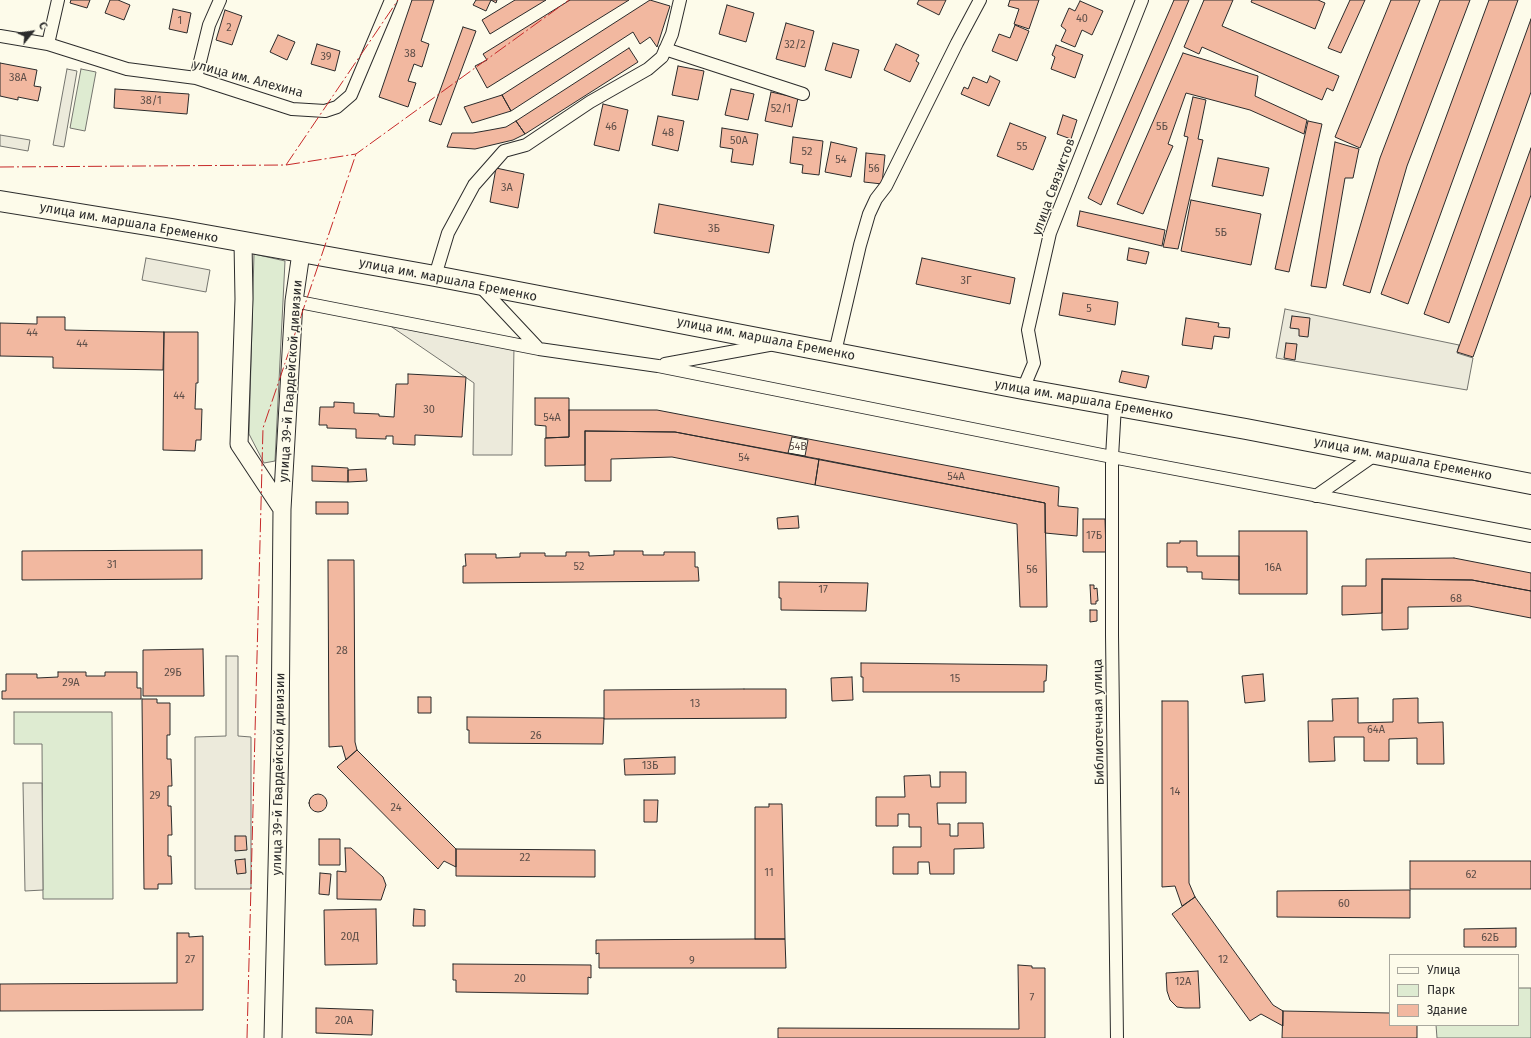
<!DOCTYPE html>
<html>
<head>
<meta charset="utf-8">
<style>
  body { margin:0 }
  #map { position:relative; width:1531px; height:1038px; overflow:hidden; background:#fdfbea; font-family:"Fira Sans",sans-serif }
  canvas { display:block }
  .legend { position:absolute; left:1389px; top:954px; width:130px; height:72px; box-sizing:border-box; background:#fdfbea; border:1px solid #a9a89e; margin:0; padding:5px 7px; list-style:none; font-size:12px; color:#2b2b2b }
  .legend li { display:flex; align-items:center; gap:8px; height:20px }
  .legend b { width:20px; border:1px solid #a9a89e }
  .north { position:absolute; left:12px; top:12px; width:40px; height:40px; -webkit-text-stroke:3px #fdfbea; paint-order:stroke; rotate:60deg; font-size:11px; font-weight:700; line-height:16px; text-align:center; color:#2b2b2b }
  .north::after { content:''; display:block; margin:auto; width:14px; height:18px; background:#2b2b2b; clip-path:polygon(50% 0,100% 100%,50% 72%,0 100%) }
</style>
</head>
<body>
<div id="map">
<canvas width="1531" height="1038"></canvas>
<ul class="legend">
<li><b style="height:5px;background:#fdfbea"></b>Улица</li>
<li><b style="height:11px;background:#deebd1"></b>Парк</li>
<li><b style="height:11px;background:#f2b8a0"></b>Здание</li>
</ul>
<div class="north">С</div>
</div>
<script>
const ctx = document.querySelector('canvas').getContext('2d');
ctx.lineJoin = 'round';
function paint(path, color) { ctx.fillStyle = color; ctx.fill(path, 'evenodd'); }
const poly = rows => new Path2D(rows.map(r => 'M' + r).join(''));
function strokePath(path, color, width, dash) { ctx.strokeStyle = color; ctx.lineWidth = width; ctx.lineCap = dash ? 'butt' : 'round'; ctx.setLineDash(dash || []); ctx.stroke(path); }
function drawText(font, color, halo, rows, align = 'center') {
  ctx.font = font + ' "Fira Sans",sans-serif'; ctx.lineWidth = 3; ctx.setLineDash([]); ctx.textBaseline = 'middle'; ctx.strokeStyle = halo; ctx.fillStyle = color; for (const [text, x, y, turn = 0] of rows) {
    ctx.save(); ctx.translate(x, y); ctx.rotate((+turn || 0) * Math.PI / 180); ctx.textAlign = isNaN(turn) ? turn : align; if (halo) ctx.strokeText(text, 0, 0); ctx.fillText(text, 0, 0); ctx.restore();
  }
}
const green = poly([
  [81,69,96,72,85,131,70,128,81,69],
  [254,254,285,261,275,461,264,463,249,434,254,254],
  [14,712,112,712,113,899,43,899,42,744,14,744,14,712],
  [1518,988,1531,988,1531,1038,1437,1038,1436,1025,1518,1025,1518,988]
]);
paint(green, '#deebd1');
strokePath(green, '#74746e', 1);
const parking = poly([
  [67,69,77,71,64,147,53,145,67,69],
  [0,135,30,140,28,151,0,146,0,135],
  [146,258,210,270,206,292,142,280,146,258],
  [1285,309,1459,345,1457,353,1473,358,1467,390,1276,358,1285,309],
  [386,323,514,347,512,455,473,455,474,383,386,323],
  [226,656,238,656,238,736,251,737,251,889,195,889,195,737,226,736,226,656],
  [23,783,42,783,43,890,25,891,23,783]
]);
paint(parking, '#eceadb');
strokePath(parking, '#74746e', 1);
const building = poly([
  [71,0,90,0,87,8,70,3,71,0],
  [110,0,118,0,130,5,124,20,105,13,110,0],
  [412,0,434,0,421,41,429,44,422,67,414,64,408,81,416,83,408,107,379,97,412,0],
  [476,0,497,0,496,3,491,0,486,11,473,5,476,0],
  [515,0,546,0,490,34,482,20,515,0],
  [570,0,629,0,487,88,475,66,487,60,483,54,570,0],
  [650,0,670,6,657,47,650,37,640,44,633,32,511,111,502,95,650,0],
  [919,0,946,0,939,15,917,4,919,0],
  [1010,0,1039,0,1029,29,1014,24,1019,9,1008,6,1010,0],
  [1174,0,1189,0,1101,205,1088,198,1174,0],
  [1204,0,1233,0,1222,26,1339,76,1333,91,1327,88,1322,100,1202,47,1199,54,1184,47,1204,0],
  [1252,0,1318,0,1325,3,1315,29,1251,2,1252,0],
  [1350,0,1365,0,1341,53,1328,48,1350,0],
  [1391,0,1420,0,1360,148,1335,137,1391,0],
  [1440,0,1470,0,1407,166,1370,293,1343,285,1380,158,1440,0],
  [1489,0,1518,0,1408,304,1381,294,1489,0],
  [1080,1,1103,11,1092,35,1082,30,1075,47,1061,41,1066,30,1061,26,1069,8,1075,11,1080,1],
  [727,5,754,13,746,42,719,34,727,5],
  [173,9,191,13,187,33,169,29,173,9],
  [225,10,242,16,232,45,216,40,225,10],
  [1531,19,1531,92,1449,323,1424,314,1531,19],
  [786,23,814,31,805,67,776,59,786,23],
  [1015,25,1029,31,1017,61,992,51,999,34,1010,38,1015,25],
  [463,27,476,31,441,125,429,121,463,27],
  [278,35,295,42,287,60,270,52,278,35],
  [833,43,859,50,851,78,825,70,833,43],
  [317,44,340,51,335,71,311,64,317,44],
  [896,44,919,55,916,61,919,63,910,82,884,70,896,44],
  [1056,45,1083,55,1075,78,1051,69,1055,57,1052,55,1056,45],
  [629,48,638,62,525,134,516,121,629,48],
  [1183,53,1258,76,1255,96,1307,120,1304,134,1250,110,1186,93,1168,144,1173,146,1143,214,1117,204,1183,53],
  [0,63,37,70,34,86,41,87,38,101,18,97,18,100,0,96,0,63],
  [678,66,704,71,698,100,672,95,678,66],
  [990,76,1000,81,989,106,961,94,964,87,968,89,973,77,987,83,990,76],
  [115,89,189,94,187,114,114,108,115,89],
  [731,89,754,94,748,120,725,115,731,89],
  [771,92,798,98,792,127,765,121,771,92],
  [502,95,511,111,472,123,464,107,502,95],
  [1193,97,1206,100,1198,139,1203,140,1178,249,1163,247,1188,137,1184,136,1193,97],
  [603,104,628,110,619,151,594,145,603,104],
  [1063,115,1077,120,1071,139,1057,134,1063,115],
  [658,116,684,121,678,151,652,145,658,116],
  [516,121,525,134,513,140,475,149,447,147,452,133,473,133,490,130,506,127,516,121],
  [1308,121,1322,124,1289,272,1275,269,1308,121],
  [1010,123,1046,137,1033,170,997,156,1010,123],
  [722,128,758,134,753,165,731,162,733,149,720,147,722,128],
  [793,137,823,141,819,175,802,173,803,165,790,163,793,137],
  [831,142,857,148,851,177,825,172,831,142],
  [1335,142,1359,149,1353,178,1345,178,1326,288,1311,286,1335,142],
  [1531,148,1531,195,1473,357,1457,352,1531,148],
  [866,153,885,155,882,184,864,182,866,153],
  [1218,158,1269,168,1263,196,1212,186,1218,158],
  [496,168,524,174,518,208,490,202,496,168],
  [1191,200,1261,214,1251,265,1181,251,1191,200],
  [659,204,774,225,769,253,654,233,659,204],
  [1080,211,1165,230,1162,246,1077,226,1080,211],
  [1129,248,1149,252,1146,264,1127,260,1129,248],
  [922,258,1015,278,1010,304,916,284,922,258],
  [1063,293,1118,302,1115,325,1059,315,1063,293],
  [1292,316,1310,318,1308,337,1299,336,1299,329,1290,328,1292,316],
  [37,317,65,317,65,330,164,332,163,370,53,368,53,357,0,356,0,323,37,324,37,317],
  [1186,318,1219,323,1218,327,1230,328,1229,338,1214,336,1212,349,1182,345,1186,318],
  [164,332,198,332,198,383,196,383,195,409,202,409,201,440,196,440,195,451,163,450,164,332],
  [1286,343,1297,344,1295,360,1284,358,1286,343],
  [1122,371,1149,376,1146,388,1119,382,1122,371],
  [408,374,466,377,462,437,415,435,415,445,393,444,393,436,386,436,386,439,356,438,356,429,327,428,327,425,319,425,320,407,334,407,334,402,354,403,354,413,379,414,379,416,394,417,396,384,408,384,408,374],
  [535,398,569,398,569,437,546,438,546,426,535,425,535,398],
  [569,410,657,410,1059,487,1058,506,1078,508,1077,536,1045,533,1045,503,675,432,585,431,585,465,545,466,545,438,569,437,569,410],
  [585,431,675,432,819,459,815,485,672,457,611,459,611,481,585,481,585,431],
  [792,437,808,440,805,456,788,453,792,437],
  [819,459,1045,503,1047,607,1020,607,1017,524,815,485,819,459],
  [312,466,348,468,348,482,312,481,312,466],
  [366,469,367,481,348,482,348,470,366,469],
  [316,502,348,502,348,514,316,514,316,502],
  [798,516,799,528,778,529,777,518,798,516],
  [1083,519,1105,519,1106,552,1083,552,1083,519],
  [1239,531,1307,531,1307,594,1239,594,1239,531],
  [1180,541,1197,541,1197,556,1239,556,1239,580,1202,579,1202,572,1187,572,1187,567,1167,567,1167,543,1180,543,1180,541],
  [202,550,202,579,22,580,22,551,202,550],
  [614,551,643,551,643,555,664,555,664,552,695,552,695,567,698,567,699,581,463,583,463,566,466,566,465,554,496,554,496,558,520,557,520,553,545,553,545,556,566,556,566,552,589,552,589,556,614,555,614,551],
  [1454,558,1531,573,1531,591,1472,580,1382,579,1382,613,1342,615,1342,586,1366,586,1366,559,1454,558],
  [328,560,354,560,355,742,357,750,346,760,342,746,329,747,328,560],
  [1382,579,1472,580,1531,591,1531,618,1469,606,1408,607,1408,629,1382,630,1382,579],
  [779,582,868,583,866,611,781,610,781,598,779,598,779,582],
  [1090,585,1094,585,1094,589,1097,588,1098,601,1096,601,1096,604,1091,604,1090,585],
  [1090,610,1097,610,1097,621,1090,622,1090,610],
  [203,649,204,696,143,696,143,650,203,649],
  [861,663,1047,665,1046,681,1044,681,1044,692,863,692,863,677,861,677,861,663],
  [58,672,86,672,86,676,105,676,105,672,137,672,137,688,141,688,141,699,2,699,2,691,6,691,6,674,37,674,37,678,58,677,58,672],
  [1263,674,1265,701,1245,703,1242,676,1263,674],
  [852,677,853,700,832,701,831,678,852,677],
  [744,689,786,689,786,718,604,719,604,690,744,689],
  [418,697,431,697,431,713,418,713,418,697],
  [1358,698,1358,723,1393,722,1393,699,1418,698,1418,723,1443,722,1444,764,1417,764,1417,738,1389,739,1389,761,1364,761,1364,737,1334,737,1335,761,1309,762,1308,721,1333,721,1332,699,1358,698],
  [142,699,157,699,157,703,170,703,170,735,167,735,167,759,171,759,172,786,168,786,168,806,171,806,172,835,168,835,168,856,171,856,172,884,158,884,158,889,144,889,142,699],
  [1162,701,1188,701,1189,883,1195,897,1182,906,1175,886,1162,887,1162,701],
  [467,717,604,718,603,744,469,743,469,730,467,730,467,717],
  [357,750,456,849,456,867,444,861,438,869,337,767,357,750],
  [675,757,675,774,625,775,624,759,675,757],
  [940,772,966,772,966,803,937,803,938,824,950,824,950,836,958,836,958,823,983,823,984,848,954,849,954,874,930,874,929,862,918,862,918,874,893,874,893,847,921,847,921,827,909,827,909,814,898,814,898,826,876,826,876,797,905,797,904,776,930,775,931,787,940,787,940,772],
  '309 803a9 9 0 1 1 18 0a9 9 0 1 1-18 0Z',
  [644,800,658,800,657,822,644,822,644,800],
  [769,804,782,804,785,939,755,939,755,807,769,807,769,804],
  [235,836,246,836,247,850,235,851,235,836],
  [319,839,340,839,340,865,319,865,319,839],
  [345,848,351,848,383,877,386,885,381,900,337,899,337,871,346,872,345,848],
  [456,849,595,850,595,877,456,876,456,849],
  [245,859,246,873,237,874,235,860,245,859],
  [1410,861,1531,861,1531,889,1410,889,1410,861],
  [320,873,331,874,329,895,319,894,320,873],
  [1410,890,1410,918,1277,917,1277,891,1410,890],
  [1195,897,1273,1005,1283,1011,1283,1026,1261,1014,1250,1021,1172,914,1195,897],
  [376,909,377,964,325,965,324,910,376,909],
  [414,909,425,910,425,926,413,926,414,909],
  [1516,928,1516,947,1464,947,1464,929,1516,928],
  [177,933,189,933,189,937,203,936,203,1010,0,1011,0,984,177,983,177,933],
  [755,939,785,939,786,968,599,968,599,953,596,954,596,940,755,939],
  [453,964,591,965,591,978,588,977,588,994,456,992,456,980,453,980,453,964],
  [1018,965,1032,966,1032,968,1045,968,1045,1038,778,1038,778,1028,1019,1029,1018,965],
  [1198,971,1200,1008,1185,1008,1177,1007,1170,1000,1167,991,1166,973,1198,971],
  [316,1008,373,1010,372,1035,316,1033,316,1008],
  [1283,1011,1390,1013,1390,1025,1417,1025,1417,1038,1282,1038,1283,1011]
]);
paint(building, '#f2b8a0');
strokePath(building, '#2b2b2b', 1);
const minor = poly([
  [0,36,48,44,127,69,196,78,292,109,325,111,337,107,351,95,391,0],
  [48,44,58,0],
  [665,49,803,94],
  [196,78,209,25,220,0],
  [435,276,448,233,474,185,504,151,526,145,590,102,648,69,662,57,672,34,680,0],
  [480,286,539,349],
  [294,301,539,349,658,366,1112,457,1531,536],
  [835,352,860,245,869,214,876,199,886,186,957,43,980,0],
  [665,364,769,345],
  [1023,389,1034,363,1028,330,1050,233,1142,0],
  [1115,405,1112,457,1112,635,1117,1038],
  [1316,496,1376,454]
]);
const secondary = poly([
  [243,242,244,299,239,444,282,509],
  [273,1038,280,740,282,509,294,301,301,253]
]);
const trunk = poly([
  [0,201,172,229,435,276,1023,389,1246,429,1531,484]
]);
strokePath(minor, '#2b2b2b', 14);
strokePath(secondary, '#2b2b2b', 19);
strokePath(trunk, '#2b2b2b', 22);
strokePath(minor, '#fdfbea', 12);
strokePath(secondary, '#fdfbea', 17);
strokePath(trunk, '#fdfbea', 20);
strokePath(poly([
  [286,165,356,154,569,0],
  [0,167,286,165,398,0],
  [247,1038,263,428,356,154]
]), '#c62828', 1, [14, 3, 2, 3]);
drawText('11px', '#5d4e48', null, [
  ["40",1082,19],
  ["1",180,21],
  ["2",229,28],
  ["32/2",795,45],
  ["38",410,54],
  ["39",326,57],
  ["38А",18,78],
  ["38/1",151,101],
  ["52/1",781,109],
  ["46",611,127],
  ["5Б",1162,127],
  ["48",668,133],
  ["50А",739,141],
  ["55",1022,147],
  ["52",807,152],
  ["54",841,160],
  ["56",874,169],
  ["3А",507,188],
  ["3Б",714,229],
  ["5Б",1221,233],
  ["3Г",966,281],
  ["5",1089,309],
  ["44",32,333],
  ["44",82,344],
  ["44",179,396],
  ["30",429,410],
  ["54А",552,418],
  ["54В",798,447],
  ["54",744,458],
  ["54А",956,477],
  ["17Б",1094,536],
  ["31",112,565],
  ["52",579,567],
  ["16А",1273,568],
  ["56",1032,570],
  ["17",823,590],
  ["68",1456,599],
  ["28",342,651],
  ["29Б",173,673],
  ["15",955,679],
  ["29А",71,683],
  ["13",695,704],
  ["64А",1376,730],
  ["26",536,736],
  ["13Б",650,766],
  ["14",1175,792],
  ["29",155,796],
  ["24",396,808],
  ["22",525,858],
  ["11",769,873],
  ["62",1471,875],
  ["60",1344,904],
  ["20Д",350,937],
  ["62Б",1490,938],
  ["27",190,960],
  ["12",1223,960],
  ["9",692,961],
  ["20",520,979],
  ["12А",1183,982],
  ["7",1032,998],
  ["20А",344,1021]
]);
drawText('13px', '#2b2b2b', '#fdfbea', [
  ["улица им. Алехина",248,79,15],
  ["улица Связистов",1054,187,-70],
  ["улица им. маршала Еременко",129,223,10],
  ["улица им. маршала Еременко",448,280,11],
  ["улица им. маршала Еременко",766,339,11],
  ["улица 39-й Гвардейской дивизии",291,381,-86],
  ["улица им. маршала Еременко",1084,400,10],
  ["улица им. маршала Еременко",1403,459,11],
  ["Библиотечная улица",1099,722,-91],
  ["улица 39-й Гвардейской дивизии",279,774,-89]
]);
</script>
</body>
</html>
